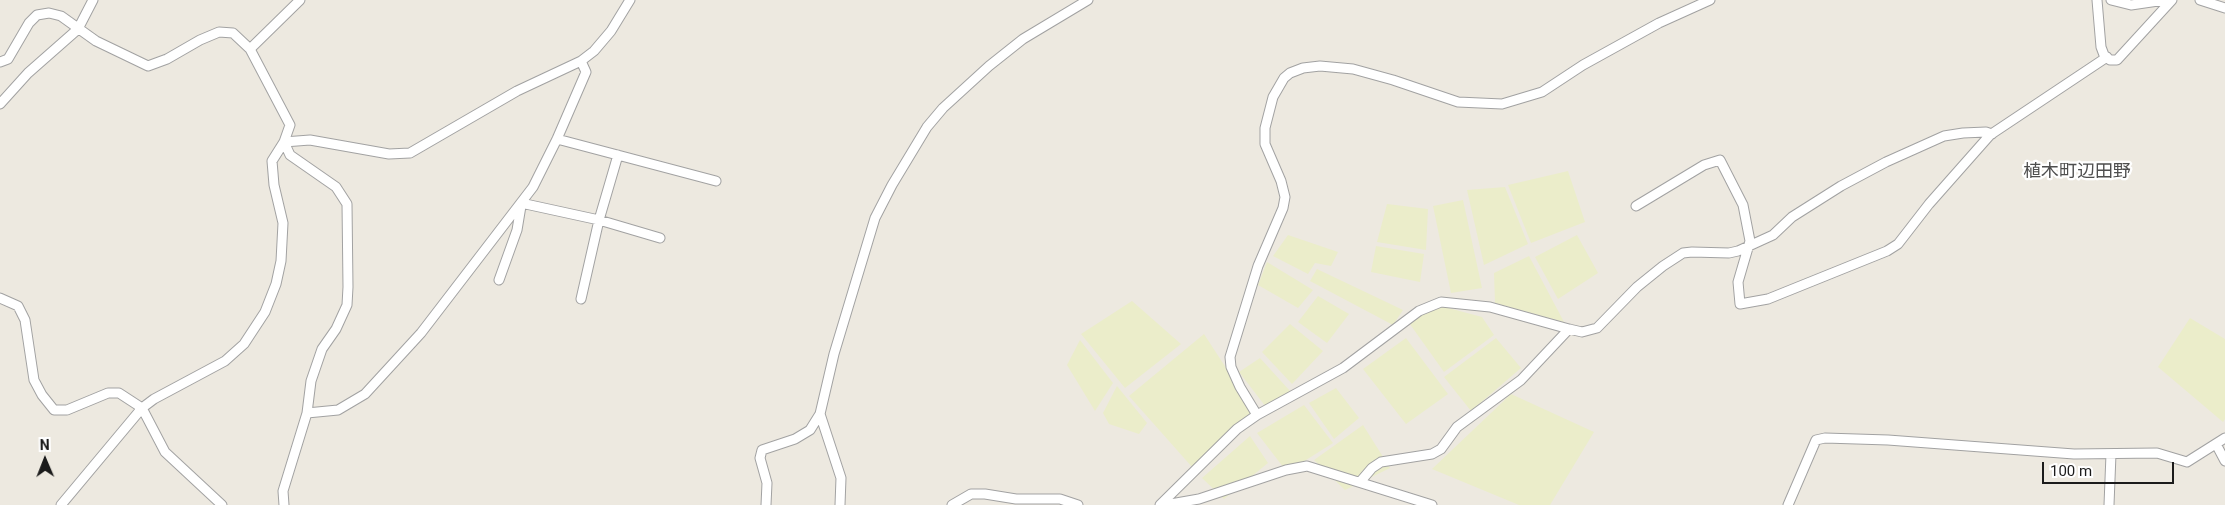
<!DOCTYPE html>
<html>
<head>
<meta charset="utf-8">
<style>
  body { margin:0 }
  #map { position:relative; width:2225px; height:505px; overflow:hidden; background:#ede9e0; font-family:Roboto,sans-serif }
  canvas { display:block }
  .north { position:absolute; left:20px; top:435px; width:50px; height:50px; -webkit-text-stroke:4px #fff; paint-order:stroke; rotate:359deg; font-size:14px; font-weight:700; line-height:20px; text-align:center; color:#1b1b1b }
  .north::after { content:''; display:block; margin:auto; width:18px; height:22px; background:#1b1b1b; clip-path:polygon(50% 0,100% 100%,50% 72%,0 100%) }
  .scale { position:absolute; left:2042px; top:462px; width:132px; height:22px; box-sizing:border-box; border:2px solid #1b1b1b; border-top:0; padding-left:6px; font-size:15px; line-height:18px; white-space:nowrap; color:#1b1b1b; -webkit-text-stroke:4px #fff; paint-order:stroke }
</style>
</head>
<body>
<div id="map">
<canvas width="2225" height="505"></canvas>
<div class="north">N</div>
<div class="scale">100 m</div>
</div>
<script>
const ctx = document.querySelector('canvas').getContext('2d');
ctx.lineJoin = 'round';
function paint(path, color) { ctx.fillStyle = color; ctx.fill(path, 'evenodd'); }
const poly = rows => new Path2D(rows.map(r => 'M' + r).join(''));
function strokePath(path, color, width, dash) { ctx.strokeStyle = color; ctx.lineWidth = width; ctx.lineCap = dash ? 'butt' : 'round'; ctx.setLineDash(dash || []); ctx.stroke(path); }
function drawText(font, color, halo, rows, align = 'center') {
  ctx.font = font + ' Roboto,"Noto Sans JP",sans-serif'; ctx.lineWidth = 4.5; ctx.setLineDash([]); ctx.textBaseline = 'middle'; ctx.strokeStyle = halo; ctx.fillStyle = color; for (const [text, x, y, turn = 0] of rows) {
    ctx.save(); ctx.translate(x, y); ctx.rotate((+turn || 0) * Math.PI / 180); ctx.textAlign = isNaN(turn) ? turn : align; if (halo) ctx.strokeText(text, 0, 0); ctx.fillText(text, 0, 0); ctx.restore();
  }
}
paint(poly([
  [1568,171,1585,222,1531,243,1508,185],
  [1505,187,1528,244,1484,265,1467,190],
  [1463,200,1482,288,1451,293,1433,206],
  [1387,204,1428,209,1426,250,1377,242],
  [1288,235,1338,252,1331,266,1315,263,1308,274,1273,256],
  [1577,235,1598,273,1558,299,1535,257],
  [1376,246,1424,254,1420,282,1371,272],
  [1529,256,1564,322,1495,303,1494,273],
  [1267,262,1313,290,1298,308,1258,285],
  [1317,269,1403,310,1393,325,1310,281],
  [1318,296,1349,314,1327,343,1298,322],
  [1132,301,1181,344,1125,388,1081,334],
  [1441,306,1482,317,1494,335,1444,372,1407,320],
  [2190,318,2225,339,2225,419,2223,422,2158,367],
  [1290,324,1323,351,1292,384,1262,352],
  [1204,334,1256,414,1192,467,1129,396],
  [1406,338,1448,394,1406,424,1363,369],
  [1496,338,1521,368,1471,411,1444,377],
  [1080,340,1113,383,1095,411,1067,365],
  [1260,358,1291,392,1266,407,1239,372],
  [1117,386,1147,423,1139,434,1109,424,1103,413],
  [1336,388,1359,418,1334,439,1309,403],
  [1511,394,1594,432,1550,505,1519,505,1432,469],
  [1304,405,1333,443,1287,472,1257,433],
  [1363,425,1390,468,1345,490,1314,460],
  [1250,436,1268,463,1224,499,1202,478]
]), '#ebedca');
const street = poly([
  [2097,0,2101,47,2104,55,2110,60,2117,60,2172,0],
  [2111,0,2131,5,2165,0],
  [2200,0,2225,8],
  [250,49,300,0],
  [0,62,8,59,29,23,37,15,49,13,61,16,96,41,148,66,167,59,200,40,219,32,233,33,250,49,290,125,284,142,272,161,274,185,283,223,281,261,276,284,265,312,244,344,225,361,154,399,142,408,61,505],
  [0,104,28,73,78,29,93,0],
  [557,139,716,181],
  [284,142,290,155,336,187,347,204,348,287,347,305,336,329,322,349,311,381,307,413,283,491,284,505],
  [284,142,310,140,389,154,410,153,517,91,581,61,594,51,611,31,630,0],
  [521,203,599,220,660,238],
  [1636,206,1704,165,1720,160,1743,205,1750,241,1738,282,1740,304,1768,299,1887,251,1898,244,1929,204,1990,135,2107,57],
  [499,280,517,230,521,206],
  [0,298,18,306,25,320,34,380,42,395,54,410,67,410,108,393,119,393,142,408,165,452,222,505],
  [581,299,599,220,618,155],
  [307,413,338,410,365,394,421,333,533,187,557,139,586,72,581,61],
  [820,414,841,478,840,505],
  [1257,415,1240,387,1231,367,1230,357,1258,266,1283,208,1285,197,1281,181,1265,144,1265,128,1273,97,1284,78,1290,73,1303,68,1320,66,1353,69,1393,80,1458,102,1502,104,1542,92,1583,65,1659,23,1710,0],
  [2216,444,2225,461],
  [1360,482,1372,468,1381,462,1432,454,1441,449,1457,427,1521,380,1569,329],
  [766,505,767,483,760,458,762,450,795,439,810,430,820,414,834,354,875,218,892,185,927,127,943,108,989,66,1023,39,1088,0],
  [952,505,971,494,985,494,1016,499,1060,499,1078,505],
  [1160,505,1237,429,1257,415,1343,368,1419,311,1441,302,1490,307,1569,329,1582,332,1597,328,1637,287,1663,266,1683,253,1692,252,1729,253,1738,251,1773,235,1792,217,1841,186,1886,162,1944,136,1963,133,1986,132,1992,134],
  [1165,505,1199,499,1286,470,1307,466,1432,505],
  [1788,505,1816,440,1825,438,1888,440,2074,454,2157,453,2187,462,2225,438],
  [2109,505,2111,454]
]);
strokePath(street, '#a2a2a2', 11);
strokePath(street, '#fff', 9);
drawText('18px', '#4e4e4e', '#fff', [
  ["植木町辺田野",2077,172]
]);
</script>
</body>
</html>
